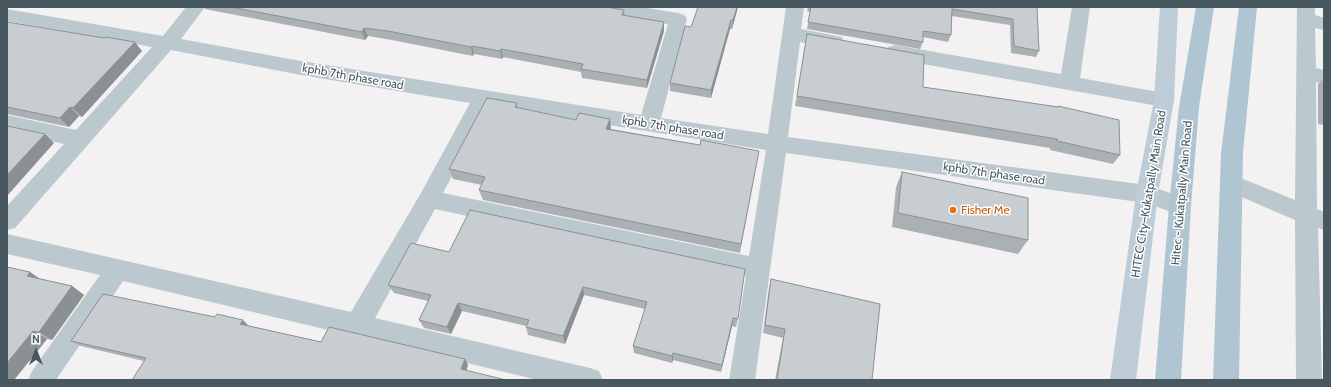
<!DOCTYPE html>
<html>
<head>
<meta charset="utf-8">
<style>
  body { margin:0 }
  #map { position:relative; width:1331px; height:387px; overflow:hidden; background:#f3f1f1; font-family:Cabin,sans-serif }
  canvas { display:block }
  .frame { position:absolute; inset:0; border:8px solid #475860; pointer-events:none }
  .north { position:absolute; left:16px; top:331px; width:40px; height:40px; -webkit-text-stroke:3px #fff; paint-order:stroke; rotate:0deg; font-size:11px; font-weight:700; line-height:16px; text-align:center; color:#475860 }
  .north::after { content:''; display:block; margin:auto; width:14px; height:18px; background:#475860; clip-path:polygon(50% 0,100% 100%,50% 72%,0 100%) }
</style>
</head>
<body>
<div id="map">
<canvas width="1331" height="387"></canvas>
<div class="frame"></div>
<div class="north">N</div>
</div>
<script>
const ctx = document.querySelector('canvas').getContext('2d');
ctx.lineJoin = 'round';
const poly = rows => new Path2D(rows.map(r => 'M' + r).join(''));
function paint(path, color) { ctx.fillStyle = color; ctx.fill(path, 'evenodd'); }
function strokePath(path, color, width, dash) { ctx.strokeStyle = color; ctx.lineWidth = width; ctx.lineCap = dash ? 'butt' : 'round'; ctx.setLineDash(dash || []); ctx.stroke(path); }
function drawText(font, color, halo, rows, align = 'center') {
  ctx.font = font + ' Cabin,sans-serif'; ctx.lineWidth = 3; ctx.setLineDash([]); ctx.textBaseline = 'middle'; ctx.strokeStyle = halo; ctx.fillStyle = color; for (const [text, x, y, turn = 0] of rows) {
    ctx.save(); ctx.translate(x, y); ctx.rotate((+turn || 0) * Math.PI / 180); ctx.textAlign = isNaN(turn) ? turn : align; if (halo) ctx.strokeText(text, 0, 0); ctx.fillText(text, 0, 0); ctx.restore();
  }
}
paint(poly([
  [186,7,205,7,181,39,301,61,641,115,668,24,602,13,596,11,593,7,641,7,678,13,684,15,687,19,661,118,768,134,786,7,804,7,801,29,842,37,844,42,842,47,835,49,800,42,788,137,1147,185,1188,199,1191,206,1188,213,1180,215,1146,203,786,153,755,380,729,380,746,276,435,209,375,318,590,368,599,371,603,380,538,380,123,281,56,380,28,380,32,371,100,275,7,254,7,234,351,312,421,193,470,103,301,75,171,50,15,228,7,230,7,206,64,144,7,131,7,115,76,130,152,47,7,21,7,9,163,36,186,7],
  [489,106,766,150,749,256,443,193,489,106],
  [1072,7,1090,7,1080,78,1164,93,1171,95,1174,100,1171,105,1164,107,895,59,888,57,885,52,888,47,895,45,1061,74,1072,7],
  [1297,7,1315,7,1315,15,1324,18,1324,30,1315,28,1316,68,1324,70,1324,84,1316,82,1317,209,1324,212,1324,230,1318,228,1322,380,1296,380,1295,220,1223,189,1220,183,1223,177,1231,174,1295,200,1297,7]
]), '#bbc8ce');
paint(poly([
  [1160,7,1178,7,1174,100,1158,194,1136,380,1110,380,1136,194,1154,100,1160,7]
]), '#bdccd6');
paint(poly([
  [1196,7,1214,7,1199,107,1191,206,1181,380,1155,380,1169,206,1179,107,1196,7],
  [1239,7,1257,7,1243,153,1239,380,1213,380,1221,153,1239,7]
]), '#afc5d1');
paint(poly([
  [204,7,607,7,624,10,625,16,664,22,664,31,647,88,582,78,581,72,503,57,502,59,474,54,473,56,392,40,368,36,365,40,205,9],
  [738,7,732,29,730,29,711,98,670,91,670,83],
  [808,7,1037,7,1039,51,1036,57,1011,53,1010,25,952,16,951,35,948,42,923,37,923,42,920,49,807,29,810,12,807,11],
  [7,22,142,51,82,117,79,116,69,127,7,114],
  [807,34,923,87,1057,107,1058,106,1120,155,1113,164,1050,150,1050,148,795,106],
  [1324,78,1324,125,1318,124,1318,84],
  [517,103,518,108,611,129,700,145,759,151,740,253,483,200,479,190,482,185,453,179,449,169],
  [902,172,1028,240,1018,254,892,227,896,187],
  [411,243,738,319,736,327,732,326,721,372,673,360,672,363,634,353,633,346,645,309,584,295,565,344,528,335,526,327,526,326,462,311,451,334,424,328,419,320,428,301,394,293,388,285],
  [40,279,72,286,84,295,52,340,47,339,14,380,7,380],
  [771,279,872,380,775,380,783,338,763,333,769,288],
  [249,326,321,342,465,359,468,365,466,371,144,361,81,346,71,341]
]), '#abb0b4');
paint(poly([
  [737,7,738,7,732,29,733,20],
  [731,20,730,29,711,98,711,90],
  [664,22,664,31,647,88,647,80],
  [364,28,368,36,365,40,362,32],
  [135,42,142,51,82,117,73,108],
  [472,46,474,54,473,56,471,47],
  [501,49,503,57,502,59,500,51],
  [70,107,79,116,69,127,60,118],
  [610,119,611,129,606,129],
  [45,134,54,143,7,196,7,175],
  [30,272,43,281,27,276],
  [72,286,84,295,52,340,39,332],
  [583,287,584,295,565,344,563,336],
  [458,303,462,311,451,334,447,327],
  [733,318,732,326,721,372,722,365],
  [243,320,249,326,240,324],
  [33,331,47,339,14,380,7,380,7,363],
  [673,353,673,360,672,363,672,356],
  [465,359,468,365,465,375,461,369]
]), '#8b9092');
const building = poly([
  [231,7,607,7,624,10,622,15,664,22,647,80,581,69,583,64,501,49,500,51,472,46,471,47,388,31,364,28,362,32,231,7],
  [698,7,737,7,733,20,731,20,711,90,670,83,685,26,691,27,698,7],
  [811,7,1037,7,1039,51,1014,46,1013,19,952,9,951,35,923,31,923,42,808,22,811,7],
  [7,22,104,38,106,37,135,42,73,108,70,107,60,118,7,107,7,22],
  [807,34,924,55,923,87,1058,107,1058,106,1119,120,1120,155,1057,141,1057,139,797,96,807,34],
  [487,98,517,103,515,107,576,120,579,113,610,119,606,129,700,145,701,140,759,151,741,244,479,190,485,177,449,169,487,98],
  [7,126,45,134,7,175,7,126],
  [902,172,1028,198,1028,240,898,213,902,172],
  [470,210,745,269,738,319,733,318,722,365,673,353,672,356,633,346,647,302,583,287,563,336,526,327,529,320,458,303,447,327,419,320,431,295,388,285,411,243,449,252,470,210],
  [7,267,30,272,27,276,72,286,39,332,33,331,7,363,7,267],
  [771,279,880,304,872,380,777,380,785,329,765,325,771,279],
  [103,294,215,317,217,314,243,320,240,324,321,342,329,327,465,359,461,369,506,380,132,380,146,358,71,341,103,294]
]);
paint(building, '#c7cdd1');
strokePath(building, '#8b9092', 1);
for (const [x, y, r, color] of [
  [953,210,4,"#e8710a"]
]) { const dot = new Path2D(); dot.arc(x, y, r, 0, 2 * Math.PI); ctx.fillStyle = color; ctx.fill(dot); strokePath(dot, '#fff', 1.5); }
drawText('12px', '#475860', '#fff', [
  ["kphb 7th phase road",353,77,10],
  ["kphb 7th phase road",673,128,9],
  ["kphb 7th phase road",994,174,8],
  ["Hitec - Kukatpally Main Road",1182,193,-85],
  ["HITEC City–Kukatpally Main Road",1149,194,-81]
]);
drawText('12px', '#c56008', '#fff', [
  ["Fisher Me",961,210]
], 'left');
</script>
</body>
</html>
